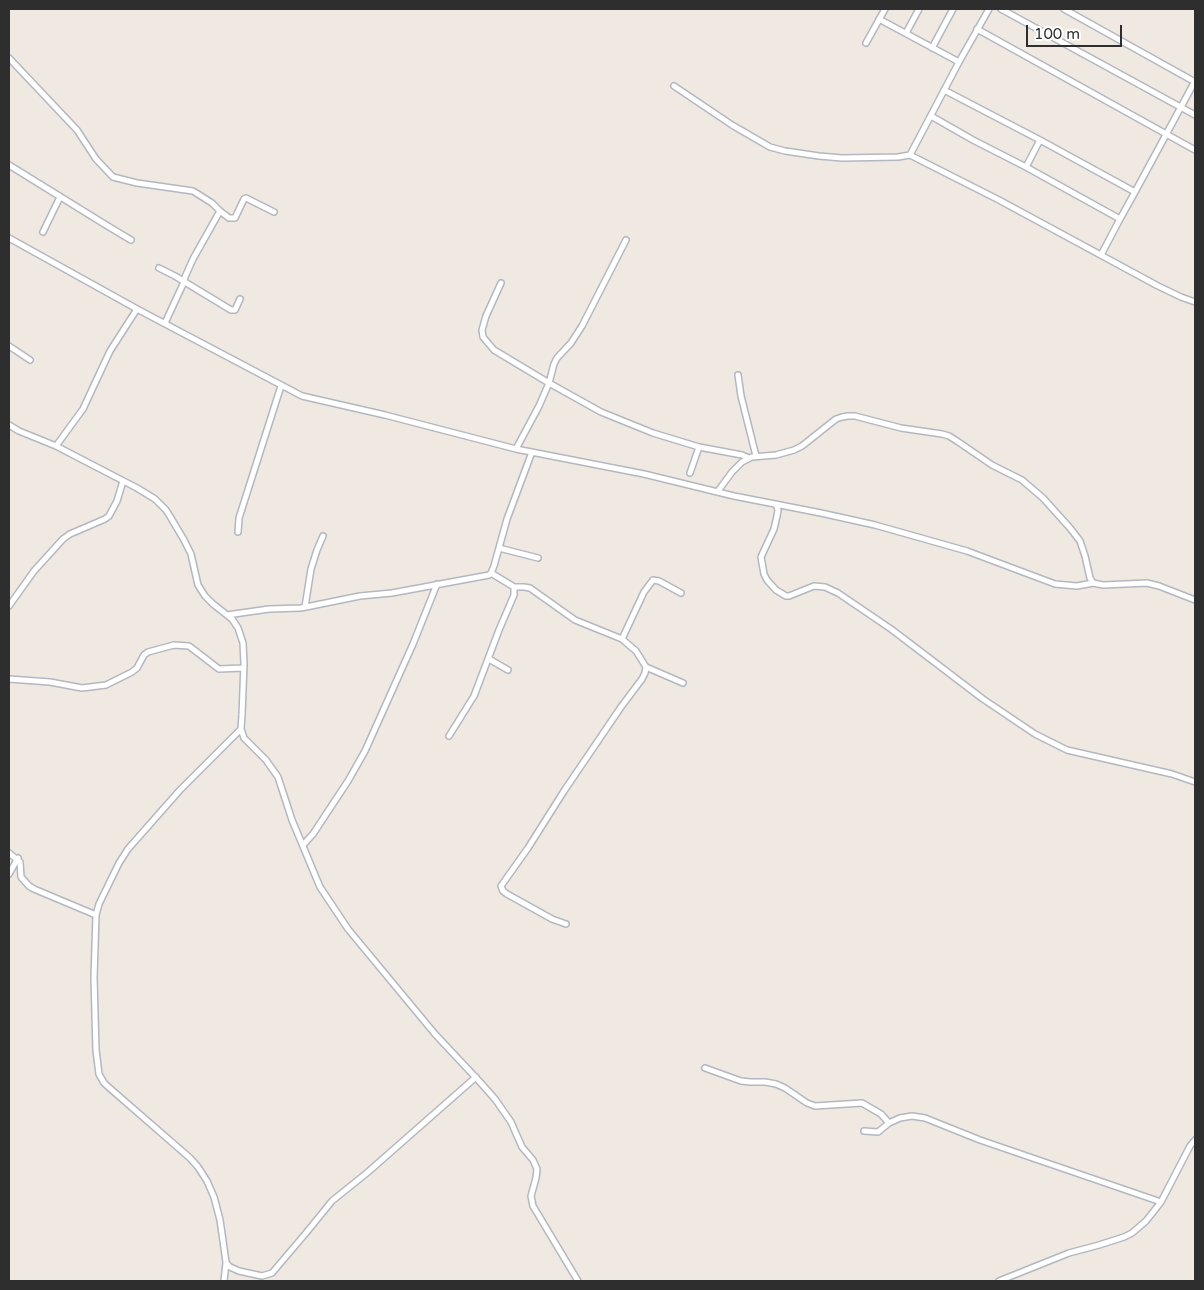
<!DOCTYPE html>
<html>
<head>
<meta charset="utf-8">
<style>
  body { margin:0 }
  #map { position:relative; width:1204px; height:1290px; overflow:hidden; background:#efe9e1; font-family:"Varela Round",sans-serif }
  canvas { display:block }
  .frame { position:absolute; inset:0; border:10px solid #2e2e2e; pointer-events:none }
  .scale { position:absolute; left:1026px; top:25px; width:96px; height:22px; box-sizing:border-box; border:2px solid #2e2e2e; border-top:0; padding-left:6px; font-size:15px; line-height:18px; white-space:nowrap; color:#2e2e2e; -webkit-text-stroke:4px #fff; paint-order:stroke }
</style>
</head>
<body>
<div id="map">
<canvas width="1204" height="1290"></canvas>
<div class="frame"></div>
<div class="scale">100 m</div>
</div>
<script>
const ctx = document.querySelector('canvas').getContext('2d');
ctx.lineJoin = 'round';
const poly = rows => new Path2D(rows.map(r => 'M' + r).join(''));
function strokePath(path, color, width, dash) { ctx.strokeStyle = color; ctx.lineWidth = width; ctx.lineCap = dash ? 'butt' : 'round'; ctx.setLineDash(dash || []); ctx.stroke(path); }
const street = poly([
  [1001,9,1195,115],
  [1064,9,1195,82],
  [879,19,959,62],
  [977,29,1195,150],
  [906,33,919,9],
  [866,43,885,9],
  [932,48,953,9],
  [9,58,77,130,96,159,113,177,137,183,193,191,212,203,220,211],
  [674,86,732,125,770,147,785,151,819,156,842,158,898,157,910,155,999,200,1158,286,1181,297,1195,302],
  [944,90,1040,140,1135,192,1120,219],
  [931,116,973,140,1026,167,1120,219,1101,255],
  [910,155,959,62,989,9],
  [9,165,106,225,131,240],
  [1026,167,1040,140],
  [1135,192,1195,81],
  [43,232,60,197],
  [9,238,137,309,302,396,385,415,516,449,644,474,734,496,821,513,875,525,967,551,1055,584,1077,586,1093,583],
  [159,268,175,276,231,310,235,310,240,299],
  [501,283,486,316,482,330,483,337,494,350,549,383,601,412,653,433,699,447,742,455,749,458],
  [137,309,110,351,83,409,56,446,137,488,155,499,166,510,171,518,184,540,191,554,198,585,205,596,213,604,232,619,238,628,243,643,244,664,242,715,241,729,244,738,266,760,278,777,292,820,320,887,348,929,435,1034,479,1081,495,1099,511,1122,522,1147,533,1160,537,1169,536,1178,531,1196,533,1206,578,1281],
  [165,323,184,282,185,277,193,259,220,211,229,218,235,218,244,199,246,198,274,212],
  [9,346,30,360],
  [738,375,741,396,756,456],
  [9,425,19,431,56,446],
  [516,449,539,406,549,383,554,364,557,358,571,343,582,326,626,240],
  [690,473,699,447],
  [718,491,732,472,742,462,752,457,776,455,794,450,802,446,836,419,842,417,848,416,855,416,901,428,942,434,949,436,957,441,992,465,1022,480,1043,498,1070,528,1080,541,1085,556,1090,578,1093,583,1103,585,1147,583,1159,586,1195,600],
  [776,504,778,510,777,516,774,529,761,557,764,574,767,580,776,590,786,596,789,596,814,586,825,587,838,593,891,629,983,699,1035,734,1067,750,1172,774,1195,782],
  [238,532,239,518,281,386],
  [499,548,538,558],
  [514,587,524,587,530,588,575,620,622,639,636,651,646,667,645,673,642,679,621,707,564,791,528,848,501,886,503,891,507,894,552,919,566,924],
  [9,606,34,571,63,539,70,534,105,519,109,516,117,501,123,481],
  [305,607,311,569,317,550,323,536],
  [227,615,269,609,301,608,360,596,392,593,489,575,491,573,494,566,507,519,532,452],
  [622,639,644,592,653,580,659,581,681,593],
  [489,659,508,670],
  [646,667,683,683],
  [9,679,50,682,82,688,106,685,132,672,137,668,144,655,148,652,174,645,189,646,215,666,219,669,243,668],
  [241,729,180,790,128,849,119,863,99,904,96,915,94,978,96,1050,99,1074,104,1083,113,1091,190,1158,198,1167,207,1181,214,1197,220,1220,226,1262,227,1264,230,1267,239,1271,262,1276,272,1273,306,1233,332,1201,368,1172,476,1077],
  [449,736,474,696,499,630,514,595,514,587,491,573],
  [303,845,313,834,348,781,365,751,413,644,437,584],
  [9,853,20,862,21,877,29,886,34,889,96,915],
  [9,874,18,858],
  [705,1068,741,1081,750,1082,765,1082,776,1084,785,1088,807,1103,815,1106,862,1103,881,1114,889,1123],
  [864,1131,878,1132,889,1123,900,1118,912,1116,925,1118,980,1140,1161,1202],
  [224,1281,226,1263],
  [999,1281,1069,1253,1099,1245,1124,1237,1132,1233,1146,1221,1161,1202,1190,1146,1195,1140]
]);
strokePath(street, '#b4b7c1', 8);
strokePath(street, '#fff', 5);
</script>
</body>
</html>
